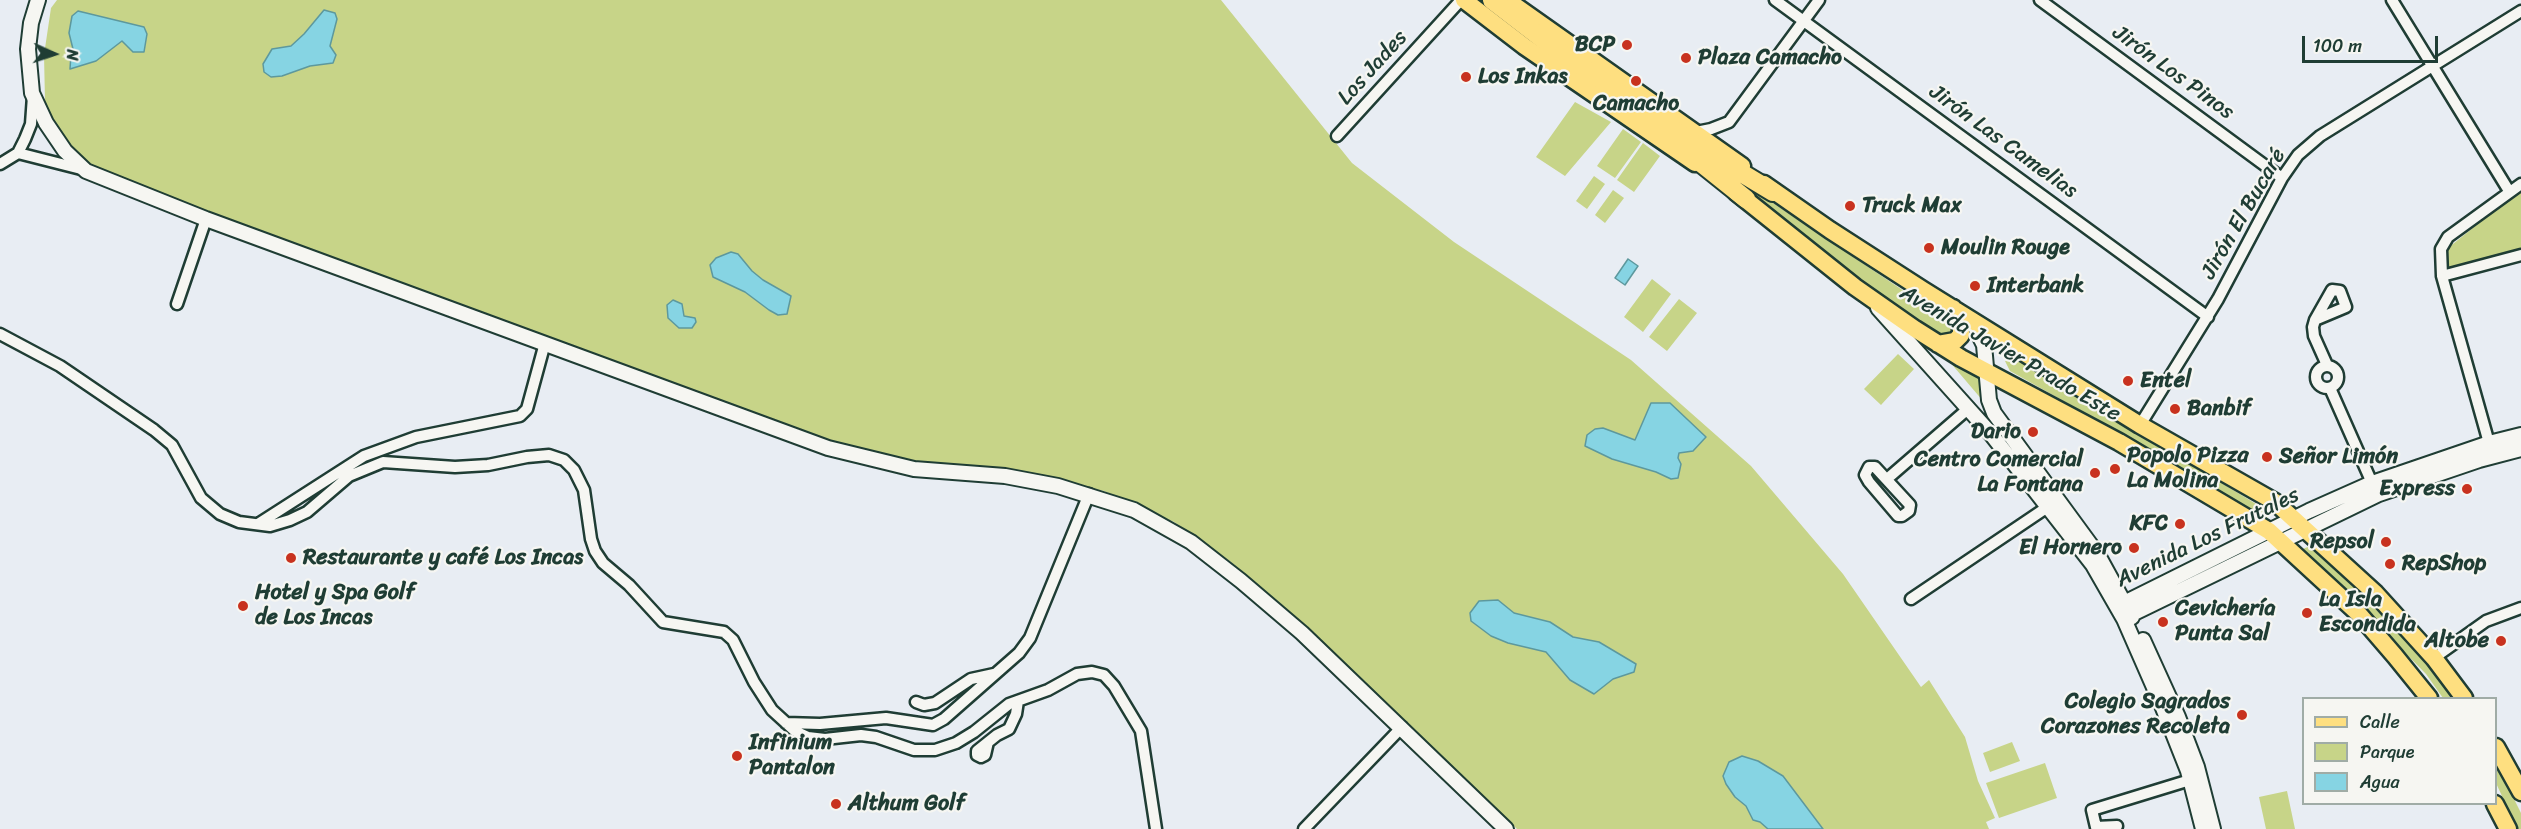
<!DOCTYPE html>
<html>
<head>
<meta charset="utf-8">
<style>
  body { margin:0 }
  #map { position:relative; width:2521px; height:829px; overflow:hidden; background:#e8edf3; font-family:Sriracha,sans-serif }
  canvas { display:block }
  .legend { position:absolute; left:2302px; top:697px; width:195px; height:108px; box-sizing:border-box; background:#f6f6f2; border:2px solid #a0aca6; margin:0; padding:8px 10px; list-style:none; font-size:18px; color:#1f3d34 }
  .legend li { display:flex; align-items:center; gap:12px; height:30px }
  .legend b { width:30px; border:2px solid #a0aca6 }
  .north { position:absolute; left:24px; top:24px; width:60px; height:60px; -webkit-text-stroke:4px #f6f6f2; paint-order:stroke; rotate:93deg; font-size:16px; font-weight:700; line-height:24px; text-align:center; color:#1f3d34 }
  .north::after { content:''; display:block; margin:auto; width:21px; height:27px; background:#1f3d34; clip-path:polygon(50% 0,100% 100%,50% 72%,0 100%) }
  .scale { position:absolute; left:2302px; top:36px; width:136px; height:27px; box-sizing:border-box; border:3px solid #1f3d34; border-top:0; padding-left:8px; font-size:18px; line-height:21px; white-space:nowrap; color:#1f3d34; -webkit-text-stroke:4px #f6f6f2; paint-order:stroke }
</style>
</head>
<body>
<div id="map">
<canvas width="2521" height="829"></canvas>
<ul class="legend">
<li><b style="height:8px;background:#fedf80"></b>Calle</li>
<li><b style="height:16px;background:#c7d488"></b>Parque</li>
<li><b style="height:16px;background:#86d4e3"></b>Agua</li>
</ul>
<div class="north">N</div>
<div class="scale">100 m</div>
</div>
<script>
const ctx = document.querySelector('canvas').getContext('2d');
ctx.lineJoin = 'round';
function paint(path, color) { ctx.fillStyle = color; ctx.fill(path, 'evenodd'); }
const poly = rows => new Path2D(rows.map(r => 'M' + r).join(''));
function strokePath(path, color, width, dash) { ctx.strokeStyle = color; ctx.lineWidth = width; ctx.lineCap = dash ? 'butt' : 'round'; ctx.setLineDash(dash || []); ctx.stroke(path); }
function drawText(font, color, halo, rows, align = 'center') {
  ctx.font = font + ' Sriracha,sans-serif'; ctx.lineWidth = 4.5; ctx.setLineDash([]); ctx.textBaseline = 'middle'; ctx.strokeStyle = halo; ctx.fillStyle = color; for (const [text, x, y, turn = 0] of rows) {
    ctx.save(); ctx.translate(x, y); ctx.rotate((+turn || 0) * Math.PI / 180); ctx.textAlign = isNaN(turn) ? turn : align; if (halo) ctx.strokeText(text, 0, 0); ctx.fillText(text, 0, 0); ctx.restore();
  }
}
paint(poly([
  [57,0,1221,0,1352,163,1454,242,1631,360,1751,466,1843,574,1921,687,1929,680,1965,737,1978,781,1995,818,1986,822,1989,829,1517,829,1327,648,1231,562,1174,522,1104,491,1008,473,934,468,858,454,95,173,65,149,45,101,44,55,51,8],
  [1575,102,1611,122,1565,176,1536,157],
  [1623,129,1641,142,1615,178,1597,166],
  [1643,143,1660,156,1634,192,1617,180],
  [1730,174,1953,324,1958,330,1946,338,1897,307,1853,275],
  [1594,176,1605,184,1587,209,1576,201],
  [2521,189,2521,251,2447,271,2448,248],
  [1613,190,1624,198,1605,223,1595,215],
  [1652,279,1671,294,1643,332,1624,317],
  [1679,299,1697,313,1667,351,1649,337],
  [1898,354,1914,369,1881,405,1864,389],
  [2011,358,2018,359,2261,507,2268,517,2265,520,2259,519,2151,450,2010,371,2005,361],
  [1949,361,1984,376,1989,408],
  [2312,545,2424,658,2453,698,2443,698,2426,674,2303,549],
  [2012,742,2020,761,1990,772,1983,753],
  [2045,763,2057,798,1999,818,1986,783],
  [2496,763,2521,813,2521,829,2517,829,2496,783],
  [2287,791,2295,829,2266,829,2259,797]
]), '#c7d488');
const water = poly([
  [324,10,335,13,337,19,330,46,336,55,333,63,310,66,282,76,271,77,264,72,263,64,272,49,291,46,304,34,324,10],
  [78,11,144,27,147,34,144,52,133,52,122,41,96,61,70,69,71,54,73,49,69,33,72,16,78,11],
  [731,252,738,254,752,271,763,280,791,296,787,314,778,315,769,310,745,292,713,277,710,265,716,258,731,252],
  [1628,259,1638,266,1625,285,1615,278,1628,259],
  [673,300,682,304,684,316,695,318,696,322,692,328,679,328,668,318,667,305,673,300],
  [1651,403,1670,403,1706,437,1693,451,1679,453,1678,458,1681,464,1678,478,1671,479,1656,472,1612,459,1585,446,1587,435,1595,429,1603,428,1635,440,1651,403],
  [1498,600,1514,613,1550,622,1573,637,1599,642,1636,664,1634,672,1613,679,1594,694,1570,680,1546,652,1508,643,1491,636,1471,621,1470,613,1479,601,1498,600],
  [1742,756,1758,761,1783,776,1823,829,1768,829,1760,822,1753,820,1746,806,1735,797,1726,784,1723,776,1729,762,1742,756]
]);
paint(water, '#86d4e3');
strokePath(water, '#5d989d', 1.5);
const street = poly([
  [1775,0,2208,317],
  [2040,0,2282,178],
  [2392,0,2509,191],
  [1696,132,1711,129,1729,122,1819,0],
  [1337,136,1461,0],
  [18,153,85,170],
  [0,164,18,153,25,139,31,124,33,96],
  [2442,276,2521,255],
  [177,304,206,219],
  [2315,320,2346,307,2340,291,2332,290,2315,320,2313,327,2314,336,2327,365],
  [0,334,60,366,154,430,172,445,201,498,220,514,239,522,270,526,290,520,307,512,349,476,383,462,455,467,488,465,527,457,549,455,564,460,574,470,584,490,591,539,595,551,603,563,629,585,663,622,724,632,733,640,754,682,772,710,795,731,808,737,825,739,861,735,876,737,914,750,935,750,956,743,974,732,1009,704,1048,690,1077,674,1092,672,1104,675,1114,686,1141,731,1156,829],
  '2316 377a11 11 0 1 1 22 0a11 11 0 1 1-22 0Z',
  [2330,388,2372,483],
  [2140,425,2218,299,2282,178,2298,155,2320,136,2521,11],
  [2489,443,2442,276,2441,249,2448,237,2521,184],
  [1869,467,1875,467,1910,505,1909,511,1902,516,1898,516,1869,482,1865,475,1869,467],
  [1887,479,1969,408],
  [258,524,364,456,416,437,520,416,527,409,545,343],
  [1911,599,2049,506],
  [2434,658,2486,621,2521,608],
  [916,702,924,705,935,703,971,679,994,674],
  [786,723,820,724,886,718,933,725,944,719,1019,653,1030,638,1089,494],
  [988,742,985,755,981,757,977,755,977,751,997,735,1009,729,1016,714,1018,701],
  [2117,826,2096,827,2092,810,2190,780],
  [1304,829,1402,727]
]);
const secondary = poly([
  [38,0,31,23,28,49,32,93,46,123,65,151,86,171,206,219,828,448,914,469,1005,476,1058,486,1134,510,1191,542,1241,581,1302,633,1506,829],
  [1878,308,1991,434,2093,565,2124,619,2163,708,2188,771,2203,829],
  [1972,321,1984,345,1989,400,1994,413,2098,555,2132,617],
  [2118,606,2309,511,2372,483,2489,443,2521,435],
  [2124,618,2379,494,2479,460,2521,449],
  [2143,640,2178,717,2197,767,2213,829]
]);
const primary = poly([
  [1464,0,1524,46,1695,163],
  [1507,0,1742,166],
  [1764,184,1830,230,1923,290,2140,425,2275,502,2375,593,2434,658,2464,698],
  [1736,192,1855,287,1915,329,1961,358,2119,442,2269,531,2358,613,2395,656,2429,698],
  [1938,344,1955,341,1961,335,1961,325,1953,308],
  [2496,747,2521,792],
  [2495,804,2508,829]
]);
const highway = poly([
  [1492,0,1553,47,1705,151,1773,192],
  [1686,151,1746,199]
]);
strokePath(street, '#1f3d34', 15);
strokePath(secondary, '#1f3d34', 18);
strokePath(primary, '#1f3d34', 21);
strokePath(highway, '#1f3d34', 22);
strokePath(street, '#f6f6f2', 10);
strokePath(secondary, '#f6f6f2', 14);
strokePath(primary, '#fedf80', 16);
strokePath(highway, '#fedf80', 18);
for (const [x, y, r, color] of [
  [1627,45,6,"#c8321e"],
  [1686,58,6,"#c8321e"],
  [1466,77,6,"#c8321e"],
  [1636,81,6,"#c8321e"],
  [1850,206,6,"#c8321e"],
  [1929,248,6,"#c8321e"],
  [1975,286,6,"#c8321e"],
  [2128,381,6,"#c8321e"],
  [2175,409,6,"#c8321e"],
  [2033,432,6,"#c8321e"],
  [2267,457,6,"#c8321e"],
  [2115,469,6,"#c8321e"],
  [2095,473,6,"#c8321e"],
  [2467,489,6,"#c8321e"],
  [2180,524,6,"#c8321e"],
  [2386,542,6,"#c8321e"],
  [2134,548,6,"#c8321e"],
  [291,558,6,"#c8321e"],
  [2390,564,6,"#c8321e"],
  [243,606,6,"#c8321e"],
  [2307,613,6,"#c8321e"],
  [2163,622,6,"#c8321e"],
  [2501,641,6,"#c8321e"],
  [2242,715,6,"#c8321e"],
  [737,756,6,"#c8321e"],
  [836,804,6,"#c8321e"]
]) { const dot = new Path2D(); dot.arc(x, y, r, 0, 2 * Math.PI); ctx.fillStyle = color; ctx.fill(dot); strokePath(dot, '#f6f6f2', 2); }
drawText('bold 22px', '#1f3d34', '#f6f6f2', [
  ["BCP",1615,45,"right"],
  ["Plaza Camacho",1698,58],
  ["Los Inkas",1478,77],
  ["Camacho",1636,104,"center"],
  ["Truck Max",1862,206],
  ["Moulin Rouge",1941,248],
  ["Interbank",1987,286],
  ["Entel",2140,381],
  ["Banbif",2187,409],
  ["Dario",2021,432,"right"],
  ["Popolo Pizza",2127,456],
  ["La Molina",2127,481],
  ["Señor Limón",2279,457],
  ["Centro Comercial",2083,460,"right"],
  ["La Fontana",2083,485,"right"],
  ["Express",2455,489,"right"],
  ["KFC",2168,524,"right"],
  ["Repsol",2374,542,"right"],
  ["El Hornero",2122,548,"right"],
  ["Restaurante y café Los Incas",303,558],
  ["RepShop",2402,564],
  ["Hotel y Spa Golf",255,593],
  ["de Los Incas",255,618],
  ["La Isla",2319,600],
  ["Escondida",2319,625],
  ["Cevichería",2175,609],
  ["Punta Sal",2175,634],
  ["Altobe",2489,641,"right"],
  ["Colegio Sagrados",2230,702,"right"],
  ["Corazones Recoleta",2230,727,"right"],
  ["Infinium",749,743],
  ["Pantalon",749,768],
  ["Althum Golf",848,804]
], 'left');
drawText('22px', '#1f3d34', '#f6f6f2', [
  ["Los Jades",1373,68,-48],
  ["Jirón Los Pinos",2173,73,36],
  ["Jirón Las Camelias",2003,142,36],
  ["Jirón El Bucaré",2244,214,-60],
  ["Avenida Javier Prado Este",2010,354,30],
  ["Avenida Los Frutales",2208,538,-26]
]);
</script>
</body>
</html>
